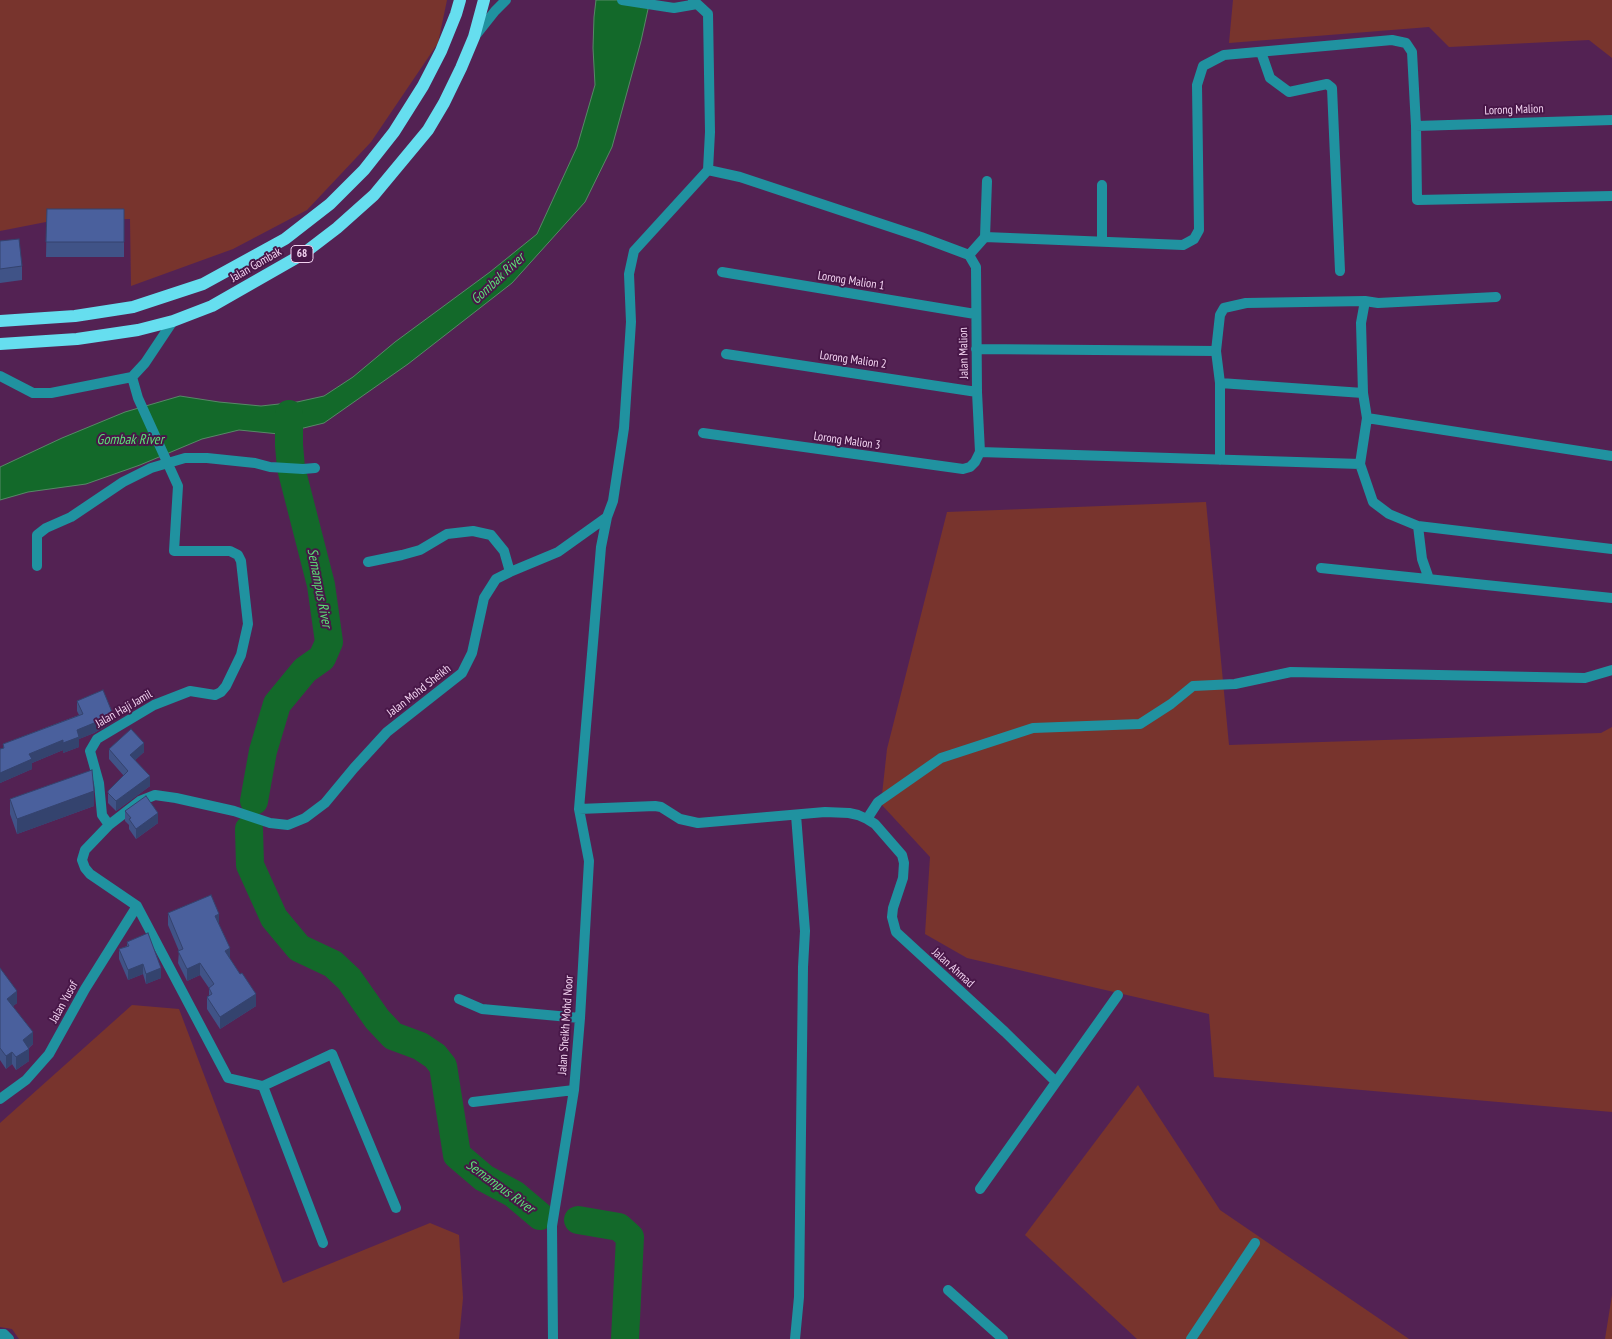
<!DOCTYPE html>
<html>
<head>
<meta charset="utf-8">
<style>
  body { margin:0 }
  canvas { display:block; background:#532253 }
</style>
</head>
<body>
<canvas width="1612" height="1339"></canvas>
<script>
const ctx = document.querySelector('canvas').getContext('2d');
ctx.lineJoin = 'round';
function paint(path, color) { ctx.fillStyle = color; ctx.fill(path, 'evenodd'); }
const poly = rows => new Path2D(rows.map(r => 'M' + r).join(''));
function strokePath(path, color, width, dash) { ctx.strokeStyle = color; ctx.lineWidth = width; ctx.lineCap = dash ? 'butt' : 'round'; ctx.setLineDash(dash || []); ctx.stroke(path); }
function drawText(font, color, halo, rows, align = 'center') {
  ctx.font = font + ' "PT Sans Narrow",sans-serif'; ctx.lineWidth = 4; ctx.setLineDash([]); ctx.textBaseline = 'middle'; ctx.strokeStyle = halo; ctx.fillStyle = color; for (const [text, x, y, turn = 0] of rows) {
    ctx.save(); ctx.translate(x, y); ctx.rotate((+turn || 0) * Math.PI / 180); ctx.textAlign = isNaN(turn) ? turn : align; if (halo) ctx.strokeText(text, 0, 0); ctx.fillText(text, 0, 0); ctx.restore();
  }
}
paint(poly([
  [0,0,447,0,438,43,371,142,307,210,233,249,131,286,130,219,51,221,0,231],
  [1233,0,1612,0,1612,58,1589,40,1449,47,1429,27,1229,43],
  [1206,502,1229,745,1601,733,1612,727,1612,1112,1214,1077,1209,1014,967,958,925,934,930,857,881,804,887,749,947,512],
  [132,1005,179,1009,283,1283,430,1223,459,1235,463,1298,459,1339,19,1339,12,1329,0,1327,0,1123],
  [1138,1085,1220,1210,1409,1339,1137,1339,1025,1235],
  [1612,1295,1612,1339,1605,1339]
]), '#78342d');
const water = poly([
  [596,0,650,0,641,41,612,147,585,202,512,283,408,364,324,423,279,434,239,430,202,439,140,465,86,484,28,492,0,500,0,467,62,438,125,412,180,396,219,402,261,406,297,402,324,396,353,377,395,342,490,272,537,234,577,147,595,85,593,48,594,17,596,0]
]);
paint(water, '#13692a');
strokePath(water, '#568966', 1);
strokePath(poly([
  [254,801,263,751,277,704,305,670,322,658,329,642,321,585,291,468,289,445,289,414],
  [249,829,250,865,274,918,299,948,333,964,349,979,377,1019,393,1036,420,1046,435,1056,443,1066,457,1155,484,1178,514,1194,540,1216],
  [578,1220,619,1227,630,1237,625,1339]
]), '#13692a', 28);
strokePath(poly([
  [622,0,674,8,697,4],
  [476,35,495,11,506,0],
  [1261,52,1270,78,1289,92,1327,84,1332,88,1340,271],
  [1416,126,1612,120],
  [708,170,740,177,921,237,969,255],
  [985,237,987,181],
  [1102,241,1102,185],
  [969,255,985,237,1183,245,1194,239,1199,230,1197,85,1203,66,1224,55,1392,40,1406,43,1412,52,1416,126,1417,200,1612,196],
  [722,272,975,314],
  [976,349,1216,351],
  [726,354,977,392],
  [0,376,33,393,51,393,132,377,145,363,173,321],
  [1220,383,1363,393],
  [1367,418,1612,456],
  [703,433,963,469,970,467,975,462,980,452,977,392,976,267,969,255],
  [980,452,1360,464],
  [1220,460,1220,383,1216,351,1220,315,1224,308,1246,303,1365,301],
  [1418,526,1389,514,1373,502,1360,464,1367,418,1363,393,1361,323,1365,301,1378,303,1496,297],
  [368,562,402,555,420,550,447,534,473,531,491,535,504,551,510,572],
  [37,566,37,535,46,528,71,517,123,482,151,468,185,458,207,458,255,463,270,467,303,469,315,468],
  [1321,568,1612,598],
  [1429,579,1422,559,1418,526,1612,549],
  [579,809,655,806,661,807,680,819,698,823,825,812,849,813,858,815,867,819,875,824,902,855,904,863,903,878,893,908,892,917,896,932,1005,1032,1056,1082],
  [867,819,878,802,941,758,1033,728,1140,724,1171,704,1193,686,1235,684,1291,672,1585,678,1612,670],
  [109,825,102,815,99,783,90,751,97,739,154,705,190,691,215,695,221,692,226,686,241,655,248,624,241,561,238,555,230,551,174,551,178,486,138,398,132,377],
  [459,999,482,1009,580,1018],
  [263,1086,323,1243],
  [0,1099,26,1080,49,1054,85,989,137,906],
  [473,1102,574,1090],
  [980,1189,1118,995],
  [396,1208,332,1054,263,1086,228,1078,137,906,90,874,85,868,82,860,85,850,109,825,140,801,155,795,176,798,234,811,270,823,288,825,305,818,325,803,354,768,387,732,462,673,472,653,484,598,496,579,510,572,558,552,607,517],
  [948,1290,1003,1339],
  [0,1334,4,1334,9,1339],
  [553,1339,552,1226,574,1090,580,1018,589,861,579,809,601,547,607,517,613,501,624,428,631,322,629,274,634,251,708,170,710,132,708,14,693,0],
  [795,1339,799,1297,803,967,805,931,796,815],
  [1191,1339,1255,1243]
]), '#2092a0', 10);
strokePath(poly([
  [0,321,75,316,133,307,203,284,285,239,330,204,364,170,394,132,423,86,441,51,456,14,460,0],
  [0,344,77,339,138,330,173,321,212,306,303,254,337,228,374,195,428,130,444,103,461,68,474,37,484,0]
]), '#66deef', 12);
paint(poly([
  [47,209,124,209,124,257,46,257],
  [0,241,22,266,22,280,0,283],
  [77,701,112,722,94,733,79,739,79,747,63,753,63,750,32,763,32,769,0,783,0,749,3,748,3,744,79,715,77,711],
  [109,749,144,752,135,760,150,786,116,811,108,803,108,791,124,776,109,759],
  [10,799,94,806,17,834,10,814],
  [125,811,158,823,136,839,129,829,129,825,125,821],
  [168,913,219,924,230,959,256,1006,220,1029,207,1009,207,997,209,996,209,988,200,975,187,981,178,963,179,951,168,925],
  [127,942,161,978,146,984,143,974,128,980,119,959,119,949,127,946],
  [0,968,17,1003,13,1006,33,1044,29,1048,29,1061,16,1070,12,1064,6,1069,0,1060]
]), '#405387');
paint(poly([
  [112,712,112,722,94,733,79,739,79,747,63,753,63,743,77,730],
  [63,740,63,750,32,763,32,769,0,783,0,773,29,754],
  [144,743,144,752,130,765,130,755],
  [150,776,150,786,116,811,116,801],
  [94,791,94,806,17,834,17,819],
  [158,813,158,823,136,839,136,829],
  [219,914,219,926,215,916],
  [230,948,230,960,225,951],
  [200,963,200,975,187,981,187,969],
  [143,964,143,974,128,980,128,970],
  [161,968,161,978,146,984,146,974],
  [17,991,17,1003,7,1011,7,999],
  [256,994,256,1006,220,1029,220,1017],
  [33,1032,33,1044,23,1052,23,1040],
  [29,1049,29,1061,16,1070,16,1057],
  [12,1052,12,1064,6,1069,6,1056]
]), '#34436e');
const building = poly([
  [47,209,124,209,124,242,46,242,47,209],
  [19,239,22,266,0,269,0,241,19,239],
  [103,690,112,712,94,723,77,730,79,737,63,743,63,740,29,754,32,759,0,773,0,749,4,748,3,744,83,714,77,701,103,690],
  [131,729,144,743,130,755,150,776,116,801,108,793,108,791,128,771,109,749,131,729],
  [92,770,94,791,17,819,10,799,92,770],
  [146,796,158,813,136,829,129,819,131,818,125,811,146,796],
  [211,895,219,914,215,916,230,948,225,951,240,974,242,973,256,994,220,1017,207,997,212,994,209,988,214,984,200,963,187,969,178,951,183,949,168,913,211,895],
  [148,933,161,968,146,974,143,964,128,970,119,949,129,946,127,942,148,933],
  [0,968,17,991,7,999,33,1032,23,1040,29,1049,16,1057,12,1052,6,1056,0,1048,0,968]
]);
paint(building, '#4a609d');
strokePath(building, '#34436e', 1);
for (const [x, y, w] of [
  [302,254,22]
]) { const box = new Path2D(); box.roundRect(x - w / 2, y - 8.5, w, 17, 4); ctx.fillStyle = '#481748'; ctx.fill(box); strokePath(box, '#f3d4f1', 1); }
drawText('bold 11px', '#f3d4f1', null, [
  ["68",302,254]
]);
drawText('12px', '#f3d4f1', '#481748', [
  ["Lorong Malion",1514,110,-2],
  ["Jalan Gombak",256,265,-30],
  ["Lorong Malion 1",851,281,9],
  ["Jalan Malion",964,353,-91],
  ["Lorong Malion 2",853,360,8],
  ["Lorong Malion 3",847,441,8],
  ["Jalan Mohd Sheikh",419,691,-38],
  ["Jalan Haji Jamil",124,709,-30],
  ["Jalan Ahmad",953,968,42],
  ["Jalan Yusof",64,1002,-61],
  ["Jalan Sheikh Mohd Noor",566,1025,-86]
]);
drawText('italic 14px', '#5cde76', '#481748', [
  ["Gombak River",498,279,-43],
  ["Gombak River",130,440],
  ["Semampus River",319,588,79],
  ["Semampus River",500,1187,36]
]);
</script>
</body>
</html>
